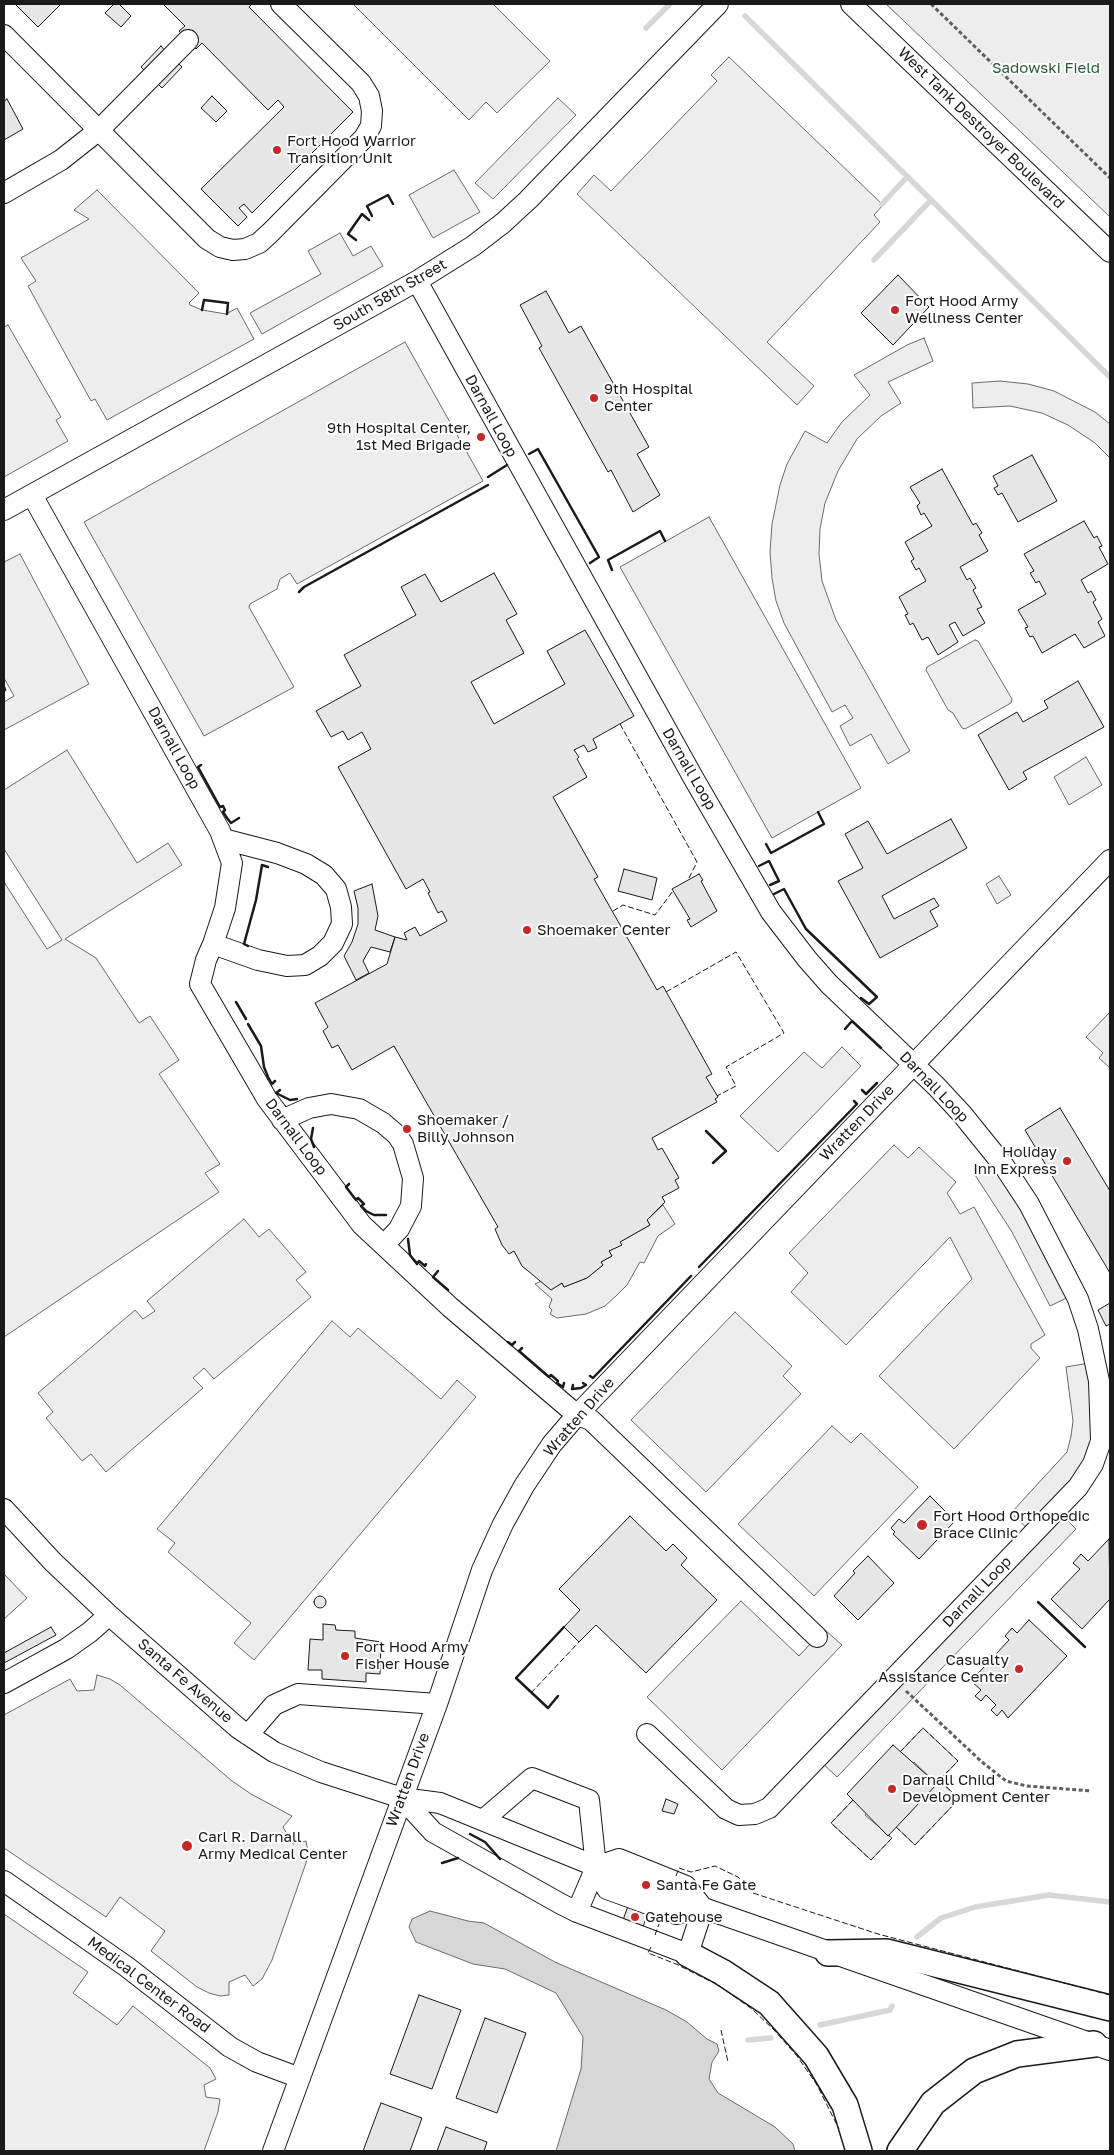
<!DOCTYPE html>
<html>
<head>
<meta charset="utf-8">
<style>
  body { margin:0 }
  #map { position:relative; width:1114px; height:2155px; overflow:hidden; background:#fff; font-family:"Golos Text",sans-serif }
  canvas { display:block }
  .frame { position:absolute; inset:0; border:5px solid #1a1a1a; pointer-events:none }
</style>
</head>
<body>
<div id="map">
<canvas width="1114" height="2155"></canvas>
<div class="frame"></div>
</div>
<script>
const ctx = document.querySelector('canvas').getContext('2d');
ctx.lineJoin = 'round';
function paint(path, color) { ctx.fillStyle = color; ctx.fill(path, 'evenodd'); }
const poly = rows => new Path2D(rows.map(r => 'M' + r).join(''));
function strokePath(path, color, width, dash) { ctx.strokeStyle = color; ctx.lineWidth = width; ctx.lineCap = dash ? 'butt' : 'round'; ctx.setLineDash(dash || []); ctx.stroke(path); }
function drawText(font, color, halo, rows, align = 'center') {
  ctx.font = font + ' "Golos Text",sans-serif'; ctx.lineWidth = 4; ctx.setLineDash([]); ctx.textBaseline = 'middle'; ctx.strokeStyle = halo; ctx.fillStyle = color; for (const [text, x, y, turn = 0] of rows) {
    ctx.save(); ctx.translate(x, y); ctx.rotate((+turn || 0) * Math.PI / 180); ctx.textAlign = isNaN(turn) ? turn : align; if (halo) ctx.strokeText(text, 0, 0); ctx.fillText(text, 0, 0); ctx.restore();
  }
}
const built = poly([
  [353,4,493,4,550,61,497,113,486,102,469,120,353,4],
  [886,4,1110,4,1110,217,1044,154,886,4],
  [729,57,883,205,874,215,880,222,767,342,814,386,797,405,577,194,594,175,611,191,717,81,711,75,729,57],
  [558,98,576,115,493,199,475,183,558,98],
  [454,170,480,212,433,238,409,195,454,170],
  [97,190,199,293,189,303,190,305,202,310,226,314,237,308,254,339,107,420,95,399,91,401,28,286,36,281,21,258,89,219,74,210,97,190],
  [340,233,353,256,371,246,383,266,262,334,250,313,321,274,308,251,340,233],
  [8,325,61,417,56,420,68,441,4,477,4,327,8,325],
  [924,338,933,361,888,382,901,403,881,416,857,439,838,471,825,503,820,529,819,554,822,581,836,620,910,751,888,764,871,734,850,746,840,726,853,718,845,705,832,712,784,623,776,601,772,578,770,552,772,524,780,485,787,464,805,431,827,443,842,422,870,395,854,375,907,345,924,338],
  [405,342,483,481,297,584,290,573,280,579,277,589,250,604,249,607,294,687,204,736,84,522,405,342],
  [1000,381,1028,384,1054,391,1095,412,1110,424,1110,458,1095,443,1068,425,1042,413,1010,406,973,408,972,383,1000,381],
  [709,517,861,788,772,838,620,567,709,517],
  [20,554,89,684,4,730,4,702,14,696,4,678,4,562,20,554],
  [975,640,978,641,1012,699,1011,703,965,729,962,728,953,713,948,710,926,670,927,667,975,640],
  [67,750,137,863,168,843,182,865,65,939,96,958,139,1023,150,1016,179,1060,159,1074,220,1164,205,1173,219,1192,4,1337,4,882,47,949,62,940,4,849,4,790,67,750],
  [1086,757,1102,785,1069,805,1054,777,1086,757],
  [999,876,1011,895,997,904,986,884,999,876],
  [1110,1012,1110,1068,1099,1058,1103,1053,1086,1037,1110,1012],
  [842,1047,861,1066,778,1152,740,1116,804,1052,822,1068,842,1047],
  [894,1145,908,1158,919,1147,956,1182,947,1193,960,1214,974,1207,1045,1335,1031,1344,1031,1348,1040,1358,954,1449,879,1376,972,1279,950,1237,846,1345,791,1292,808,1273,789,1253,894,1145],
  [998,1158,1075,1294,1050,1306,1012,1232,975,1175,998,1158],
  [663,1205,675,1224,658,1236,644,1263,640,1262,627,1285,617,1295,605,1306,586,1314,557,1318,550,1314,552,1310,549,1307,552,1299,535,1284,541,1281,551,1289,562,1283,564,1287,587,1278,603,1265,601,1262,612,1256,609,1251,621,1245,620,1242,650,1225,647,1220,663,1205],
  [244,1219,259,1237,269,1229,306,1272,296,1280,311,1297,214,1379,204,1368,193,1378,203,1388,106,1472,91,1454,82,1461,46,1418,53,1412,38,1393,135,1310,143,1319,155,1311,147,1301,244,1219],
  [735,1312,792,1366,783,1376,801,1394,706,1492,631,1420,735,1312],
  [332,1321,350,1337,358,1328,441,1399,457,1380,476,1397,254,1660,234,1643,251,1623,168,1552,175,1543,157,1529,332,1321],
  [1095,1362,1101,1441,1056,1509,1076,1529,837,1777,817,1758,1032,1533,1011,1513,1067,1452,1071,1436,1073,1421,1066,1367,1095,1362],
  [832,1426,851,1443,861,1433,918,1487,814,1596,738,1524,832,1426],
  [4,1574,27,1598,4,1619,4,1574],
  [741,1601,799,1656,824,1629,842,1645,722,1770,647,1697,741,1601],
  [97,1675,110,1679,120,1685,232,1781,251,1794,292,1816,283,1827,293,1844,306,1841,308,1852,306,1863,272,1960,262,1979,253,1986,245,1975,229,1982,229,1995,220,1996,209,1993,197,1987,151,1951,165,1931,120,1897,106,1917,4,1848,4,1715,70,1679,77,1691,94,1690,97,1675],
  [923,1728,958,1761,940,1780,959,1799,915,1845,896,1827,937,1784,914,1762,913,1764,900,1752,923,1728],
  [853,1800,867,1812,865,1815,892,1838,871,1860,831,1823,853,1800],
  [4,1914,88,1972,73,1993,117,2025,133,2006,210,2068,216,2079,204,2085,206,2097,220,2099,218,2112,204,2151,4,2151,4,1914]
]);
paint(built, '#ededed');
strokePath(built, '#6a6a6a', 1);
const water = poly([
  [430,1911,468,1921,484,1923,555,1962,666,2010,687,2022,707,2039,717,2044,719,2051,712,2062,709,2079,718,2093,775,2127,793,2144,795,2151,556,2151,581,2069,583,2037,556,1993,505,1969,473,1964,416,1942,409,1927,412,1919,430,1911]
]);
paint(water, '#d7d7d7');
strokePath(water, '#6a6a6a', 1);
strokePath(poly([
  [745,16,1110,377],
  [646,28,670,4],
  [882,204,907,177],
  [874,260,931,200],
  [917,1937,941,1918,975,1907,1049,1895,1110,1902],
  [820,2025,890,2010,892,2006],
  [748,2040,771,2038]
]), '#d7d7d7', 5.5);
const building = poly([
  [15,4,61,4,38,27,15,4],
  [114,4,119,4,131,16,121,27,105,13,114,4],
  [163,4,252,4,249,7,353,112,252,213,244,204,239,208,247,217,238,226,201,189,284,107,278,100,268,110,202,43,196,49,179,31,185,26,163,4],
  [161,46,165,51,145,71,141,67,161,46],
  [177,62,182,67,162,88,157,83,177,62],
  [212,96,227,111,216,122,201,108,212,96],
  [7,99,23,129,4,140,4,101,7,99],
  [898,275,929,307,893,345,861,313,898,275],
  [546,291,569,333,581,326,649,447,637,454,660,495,633,512,611,470,608,472,539,348,542,346,520,305,546,291],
  [1032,455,1057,501,1018,522,1002,493,998,495,994,488,998,486,993,476,1032,455],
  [942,469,973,525,976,523,982,533,979,535,988,551,960,567,967,580,970,578,976,588,973,590,982,607,977,609,985,623,963,636,955,622,949,625,958,642,938,655,928,637,922,640,913,623,910,625,905,615,908,614,899,597,926,581,919,568,916,570,911,561,914,559,905,542,932,526,924,513,921,515,917,506,920,503,910,487,942,469],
  [1084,521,1094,538,1097,536,1102,546,1099,547,1108,564,1081,580,1088,593,1091,591,1096,600,1093,602,1102,619,1098,622,1105,636,1084,648,1075,634,1042,653,1033,636,1030,637,1025,628,1028,627,1018,610,1046,594,1039,581,1036,583,1030,573,1034,571,1024,554,1084,521],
  [494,573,517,614,506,620,524,653,471,682,494,724,565,684,547,651,585,630,634,716,593,739,597,748,588,752,584,745,574,750,579,757,577,759,587,777,553,797,598,877,594,879,657,990,663,986,712,1074,706,1077,718,1097,715,1099,717,1102,652,1138,658,1150,662,1148,679,1178,675,1180,679,1188,662,1197,665,1202,647,1220,650,1225,620,1242,622,1245,609,1251,612,1256,601,1262,603,1265,587,1278,564,1287,562,1283,551,1290,522,1266,514,1251,509,1254,502,1245,495,1229,498,1227,394,1046,352,1070,338,1045,332,1048,323,1031,328,1027,315,1003,387,964,395,937,407,940,404,933,415,927,420,936,447,921,442,911,438,913,428,893,430,892,423,879,406,889,338,767,371,749,362,732,348,740,343,731,331,737,316,711,361,686,344,655,416,615,401,587,425,574,441,602,494,573],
  [1078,681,1104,727,1023,772,1027,779,1009,790,978,735,1017,712,1023,722,1048,708,1044,701,1078,681],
  [951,819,967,848,882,896,894,919,934,898,939,906,930,911,938,926,880,958,838,881,863,868,845,834,868,821,887,854,951,819],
  [624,869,657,878,652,900,618,891,624,869],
  [699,874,703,880,701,881,717,911,691,927,687,920,690,919,672,889,699,874],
  [372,884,378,916,375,930,395,937,390,952,371,947,363,961,369,973,356,980,344,956,352,942,358,924,358,908,354,891,372,884],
  [1060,1108,1110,1191,1110,1273,1025,1130,1060,1108],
  [1110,1303,1110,1324,1106,1326,1098,1310,1110,1303],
  [930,1496,955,1521,919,1559,893,1534,895,1532,891,1528,899,1519,904,1523,930,1496],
  [630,1516,666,1551,673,1544,687,1558,681,1565,717,1600,646,1673,596,1625,579,1642,564,1627,580,1610,559,1589,630,1516],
  [1109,1539,1110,1599,1082,1629,1051,1599,1080,1569,1073,1563,1081,1554,1088,1561,1109,1539],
  [868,1556,894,1583,858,1620,834,1596,855,1573,853,1571,868,1556],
  '314 1602a6 6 0 1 1 12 0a6 6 0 1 1-12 0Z',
  [1029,1620,1067,1656,1008,1718,1002,1710,997,1716,991,1710,996,1705,986,1695,981,1701,975,1696,981,1690,971,1681,1009,1640,1005,1636,1012,1628,1017,1633,1029,1620],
  [323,1624,335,1625,336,1630,355,1631,355,1638,381,1642,380,1674,366,1673,366,1682,322,1679,322,1670,308,1670,310,1639,323,1640,323,1624],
  [51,1627,56,1635,4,1663,4,1653,51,1627],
  [893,1745,937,1784,888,1836,847,1794,893,1745],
  [666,1799,678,1804,674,1814,662,1811,666,1799],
  [628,1906,648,1913,643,1927,623,1920,628,1906],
  [419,1995,461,2010,432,2089,390,2074,419,1995],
  [485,2018,526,2033,497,2113,456,2098,485,2018],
  [381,2103,422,2118,410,2151,363,2151,381,2103],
  [446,2127,487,2142,484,2151,437,2151,446,2127]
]);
paint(building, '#e6e6e6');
strokePath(building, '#1a1a1a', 1);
const minor = poly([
  [851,4,1110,252],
  [4,35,207,239,220,247,233,250,245,249,259,243,270,233,364,138,371,126,372,111,369,96,361,83,281,4],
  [4,193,61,160,99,130,188,40],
  [417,281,694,779,771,912,807,959,829,984,936,1086,962,1114,1004,1166,1029,1204,1078,1299,1088,1329,1099,1381,1101,1441,1093,1464,1078,1487,769,1808,755,1814,739,1815,726,1809,647,1734],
  [32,495,220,831,232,863,225,908,213,944,206,960,200,984,267,1099,362,1225,450,1307,577,1415,591,1420,817,1637],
  [4,510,417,281,473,246,503,223,528,200,718,4],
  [213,944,258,960,287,966,305,965,320,956,333,943,342,924,341,907,336,889,324,875,306,864,277,853,223,839],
  [282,1120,309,1108,331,1104,359,1109,383,1123,397,1135,403,1144,413,1178,411,1206,399,1229,384,1245],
  [4,1509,53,1562,109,1615,238,1728,274,1752,321,1772,402,1798,440,1803,669,1896,1110,2050],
  [4,1683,66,1649,90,1632,109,1615],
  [248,1735,274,1705,298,1694,437,1704],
  [402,1798,433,1832,561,1904,577,1912,688,1954,703,1908],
  [483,1820,532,1778,589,1800,596,1867,607,1889,676,1914,703,1908],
  [4,1881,127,1967,230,2047,257,2062,300,2078],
  [577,1912,596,1867,619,1859,686,1886,703,1908],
  [273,2151,437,1704,482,1570,503,1524,524,1486,552,1444,577,1415,1110,860]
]);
const major = poly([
  [828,1953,887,1952,1110,2008],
  [688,1954,722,1972,769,2003,816,2056,845,2105,859,2151],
  [900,2151,933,2103,974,2071,1017,2054,1094,2044]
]);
strokePath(minor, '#1a1a1a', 22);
strokePath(major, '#1a1a1a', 28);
strokePath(poly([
  [931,4,1110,178],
  [906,1691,982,1762,1006,1781,1027,1786,1091,1791]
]), '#5f5f5f', 3, [4, 2.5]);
strokePath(minor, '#fff', 20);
strokePath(major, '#fff', 25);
strokePath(poly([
  [620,724,697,862,688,880],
  [613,911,623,905,655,915,673,891],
  [666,992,736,952,784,1033,726,1067,736,1086,717,1096],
  [531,1693,579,1642],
  [900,1752,923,1728,958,1761,938,1781],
  [853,1800,831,1823,871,1860,892,1838,888,1835],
  [896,1827,915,1845,959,1799,939,1780],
  [676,1876,679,1868,691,1872,715,1866,738,1877,753,1893,878,1934,1110,1995],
  [655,1935,662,1916],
  [651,1947,648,1953,676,1964,718,1985,752,2009,774,2030,797,2056,817,2085,839,2129],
  [721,2030,728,2062]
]), '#1a1a1a', 1, [6, 2.5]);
strokePath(poly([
  [372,216,367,206,388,195,393,204],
  [356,240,348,234,362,214,369,220],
  [202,310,204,300,228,303,227,314],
  [529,454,538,449,599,557,590,563],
  [488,477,507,465],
  [612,570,608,560,660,531,665,541],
  [299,592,304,587,488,485],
  [4,687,5,690],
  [201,765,198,767,220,807,223,806,225,810,223,812,227,818,231,823,239,818],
  [766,844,771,853,824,824,818,812],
  [759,866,769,861,779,881,770,885],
  [774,894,784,889,806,929,877,997,869,1004,861,998],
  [248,946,244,944,256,900,262,865,268,867],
  [236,1002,246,1019],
  [248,1024,261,1046,264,1067,268,1077,272,1084,275,1081],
  [845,1029,852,1021,881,1048],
  [280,1090,276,1093,290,1100,297,1099],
  [862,1090,866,1094,877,1083],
  [313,1128,311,1139,314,1147],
  [706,1131,726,1151,713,1163],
  [349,1184,346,1187,356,1200,358,1198,364,1204,361,1206,366,1211,374,1215,386,1215],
  [408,1239,410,1255,417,1264,419,1261,425,1266,426,1264],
  [699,1267,857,1104,854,1101],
  [438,1271,433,1277,448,1290],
  [508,1342,512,1345,515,1342],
  [522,1348,519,1351,549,1377,551,1375,558,1381,557,1383,563,1387,564,1383],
  [590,1376,593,1378,691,1276],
  [573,1385,572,1389,581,1388,586,1385,583,1383],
  [1038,1602,1085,1647],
  [558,1696,548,1708,516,1678,564,1627],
  [470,1834,485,1842,500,1859],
  [442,1863,458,1858]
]), '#1a1a1a', 2.5);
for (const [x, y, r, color] of [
  [277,150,5,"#c62828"],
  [895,310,5,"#c62828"],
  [594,398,5,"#c62828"],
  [481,437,5,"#c62828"],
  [527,930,5,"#c62828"],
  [407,1129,5,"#c62828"],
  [1067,1161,5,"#c62828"],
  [922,1525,6,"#c62828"],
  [345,1656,5,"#c62828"],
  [1019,1669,5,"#c62828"],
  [892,1789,5,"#c62828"],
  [187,1846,6,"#c62828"],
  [646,1885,5,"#c62828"],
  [635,1917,5,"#c62828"]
]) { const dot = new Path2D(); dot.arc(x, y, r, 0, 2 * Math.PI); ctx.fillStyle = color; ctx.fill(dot); strokePath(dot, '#fff', 2); }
drawText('15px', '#2b5a34', '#fff', [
  ["Sadowski Field",1046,68]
]);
drawText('15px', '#1a1a1a', '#fff', [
  ["West Tank Destroyer Boulevard",981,128,44],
  ["South 58th Street",390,295,-30],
  ["Darnall Loop",491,416,61],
  ["Darnall Loop",174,748,61],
  ["Darnall Loop",689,769,60],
  ["Darnall Loop",934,1087,46],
  ["Wratten Drive",857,1123,-46],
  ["Darnall Loop",296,1137,53],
  ["Wratten Drive",579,1417,-49],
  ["Darnall Loop",977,1592,-46],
  ["Santa Fe Avenue",185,1681,41],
  ["Wratten Drive",408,1780,-70],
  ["Medical Center Road",149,1985,37]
]);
drawText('15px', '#1a1a1a', '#fff', [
  ["Fort Hood Warrior",287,141],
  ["Transition Unit",287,158],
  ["Fort Hood Army",905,301],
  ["Wellness Center",905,318],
  ["9th Hospital",604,389],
  ["Center",604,406],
  ["9th Hospital Center,",471,428,"right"],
  ["1st Med Brigade",471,445,"right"],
  ["Shoemaker Center",537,930],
  ["Shoemaker /",417,1120],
  ["Billy Johnson",417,1137],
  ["Holiday",1057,1152,"right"],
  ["Inn Express",1057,1169,"right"],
  ["Fort Hood Orthopedic",933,1516],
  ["Brace Clinic",933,1533],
  ["Fort Hood Army",355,1647],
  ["Fisher House",355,1664],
  ["Casualty",1009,1660,"right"],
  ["Assistance Center",1009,1677,"right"],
  ["Darnall Child",902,1780],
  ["Development Center",902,1797],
  ["Carl R. Darnall",198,1837],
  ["Army Medical Center",198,1854],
  ["Santa Fe Gate",656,1885],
  ["Gatehouse",645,1917]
], 'left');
</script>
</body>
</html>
